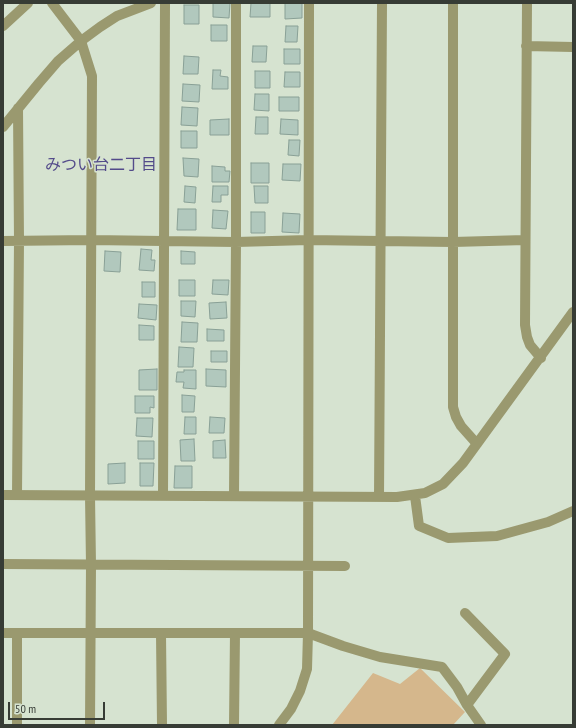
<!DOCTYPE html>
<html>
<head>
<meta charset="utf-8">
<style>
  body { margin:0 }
  #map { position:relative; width:576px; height:728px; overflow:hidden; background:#d6e3d0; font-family:"PT Sans Narrow",sans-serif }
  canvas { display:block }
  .frame { position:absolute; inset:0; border:4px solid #373c35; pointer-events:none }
  .scale { position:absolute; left:8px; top:702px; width:97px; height:18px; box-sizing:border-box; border:2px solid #373c35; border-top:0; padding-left:5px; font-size:12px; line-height:14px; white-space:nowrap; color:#373c35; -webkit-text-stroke:3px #d6e3d0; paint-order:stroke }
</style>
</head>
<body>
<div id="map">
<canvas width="576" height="728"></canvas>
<div class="frame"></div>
<div class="scale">50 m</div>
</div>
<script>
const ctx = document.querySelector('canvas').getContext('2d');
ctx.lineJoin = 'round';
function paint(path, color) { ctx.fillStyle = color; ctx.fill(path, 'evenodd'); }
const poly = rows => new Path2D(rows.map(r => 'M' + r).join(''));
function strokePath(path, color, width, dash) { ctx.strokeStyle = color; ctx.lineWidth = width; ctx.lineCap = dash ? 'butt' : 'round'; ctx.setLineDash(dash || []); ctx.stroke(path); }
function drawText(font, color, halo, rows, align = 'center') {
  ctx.font = font + ' "PT Sans Narrow","Noto Sans JP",sans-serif'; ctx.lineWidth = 3; ctx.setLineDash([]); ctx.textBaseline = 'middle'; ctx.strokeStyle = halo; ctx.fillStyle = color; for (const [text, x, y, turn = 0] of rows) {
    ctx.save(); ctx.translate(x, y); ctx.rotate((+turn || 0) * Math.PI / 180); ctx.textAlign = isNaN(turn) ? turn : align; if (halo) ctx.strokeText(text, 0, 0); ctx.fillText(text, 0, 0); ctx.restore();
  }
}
paint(poly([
  [420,668,465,712,453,725,332,725,373,673,400,684]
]), '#d5b78c');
const building = poly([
  [213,3,230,3,229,18,213,17,213,3],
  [251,3,270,3,270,17,250,17,251,3],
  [285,3,302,3,302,18,285,19,285,3],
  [184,5,199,5,199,24,184,24,184,5],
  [211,25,227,25,227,41,211,41,211,25],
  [286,26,298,26,297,42,285,42,286,26],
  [253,46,267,46,266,62,252,62,253,46],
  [284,49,300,49,300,64,284,64,284,49],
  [184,56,199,57,198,74,183,74,184,56],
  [213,70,221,70,220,76,228,77,228,89,212,89,213,70],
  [255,71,270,71,270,88,255,88,255,71],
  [285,72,300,72,300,87,284,87,285,72],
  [183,84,200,85,199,102,182,101,183,84],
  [255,94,269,94,269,111,254,110,255,94],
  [279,97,299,97,299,111,279,111,279,97],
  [182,107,198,108,197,126,181,125,182,107],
  [256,117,268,117,268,134,255,134,256,117],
  [229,119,229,135,210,135,210,120,229,119],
  [281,119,298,120,298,135,280,134,281,119],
  [181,131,197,131,197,148,181,148,181,131],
  [289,140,300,140,299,156,288,155,289,140],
  [183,158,199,159,198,177,184,176,183,158],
  [251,163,269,163,269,183,251,183,251,163],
  [283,164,301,164,300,181,282,180,283,164],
  [212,166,225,167,225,171,230,171,229,182,212,182,212,166],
  [185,186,196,187,195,203,184,202,185,186],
  [213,186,228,186,228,195,221,195,221,202,212,202,213,186],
  [254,186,268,186,268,203,255,203,254,186],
  [178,209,196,209,196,230,177,230,178,209],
  [213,210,228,211,226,229,212,228,213,210],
  [251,212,265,212,265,233,251,233,251,212],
  [283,213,300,214,299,233,282,232,283,213],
  [141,249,152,250,151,260,155,260,154,271,139,270,141,249],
  [105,251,121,252,120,272,104,271,105,251],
  [181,251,195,252,195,264,181,264,181,251],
  [179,280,195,280,195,296,179,296,179,280],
  [213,280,229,280,228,295,212,294,213,280],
  [142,282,155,282,155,297,142,297,142,282],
  [181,301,196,301,195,317,181,316,181,301],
  [226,302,227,318,210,319,209,303,226,302],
  [139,304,157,305,156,320,138,318,139,304],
  [182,322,198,323,197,342,181,342,182,322],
  [139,325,154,326,154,340,139,340,139,325],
  [207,329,224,330,224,341,207,341,207,329],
  [179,347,194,348,193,367,178,367,179,347],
  [211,351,227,351,227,362,211,362,211,351],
  [157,369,157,390,139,390,139,370,157,369],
  [206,369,226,370,226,387,206,386,206,369],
  [184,370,196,370,196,389,183,388,184,382,176,382,177,372,184,372,184,370],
  [182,395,195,396,194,412,182,412,182,395],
  [135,396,154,396,154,408,150,407,150,413,135,413,135,396],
  [185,417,196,417,196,434,184,434,185,417],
  [210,417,225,418,224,433,209,433,210,417],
  [137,418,153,418,152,437,136,436,137,418],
  [194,439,195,461,181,461,180,440,194,439],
  [225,440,226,458,213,458,213,441,225,440],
  [138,441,154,441,154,459,138,459,138,441],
  [125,463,125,483,108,484,108,464,125,463],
  [140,463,154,463,153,486,140,486,140,463],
  [175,466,192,466,192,488,174,488,175,466]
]);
paint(building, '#b1c8bd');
strokePath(building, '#89a096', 1);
strokePath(poly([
  [52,3,81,41,92,76,90,496,91,565,90,725],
  [453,3,453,407,456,417,461,426,477,444],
  [527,3,525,325,527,337,530,345,541,358],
  [3,26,28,3],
  [526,46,573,47],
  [3,127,39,83,58,61,81,41,100,27,117,16,151,3],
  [3,241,91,240,236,242,308,240,453,242,525,240],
  [3,495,397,497,425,493,443,484,463,463,573,312],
  [17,495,19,241,18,108],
  [163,496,165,3],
  [234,496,236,242,236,3],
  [415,496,419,526,448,538,497,536,548,522,573,511],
  [379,497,382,3],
  [3,564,345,566],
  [465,613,505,654,467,705],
  [3,633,308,633,343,646,380,657,442,667,457,687,467,705,481,725],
  [17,633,17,725],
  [161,634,162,725],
  [234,725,235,633],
  [279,725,291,709,300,691,307,669,308,633,309,3]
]), '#9a996f', 10);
drawText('16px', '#534b8a', '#d6e3d0', [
  ["みつい台二丁目",101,165]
]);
</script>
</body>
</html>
